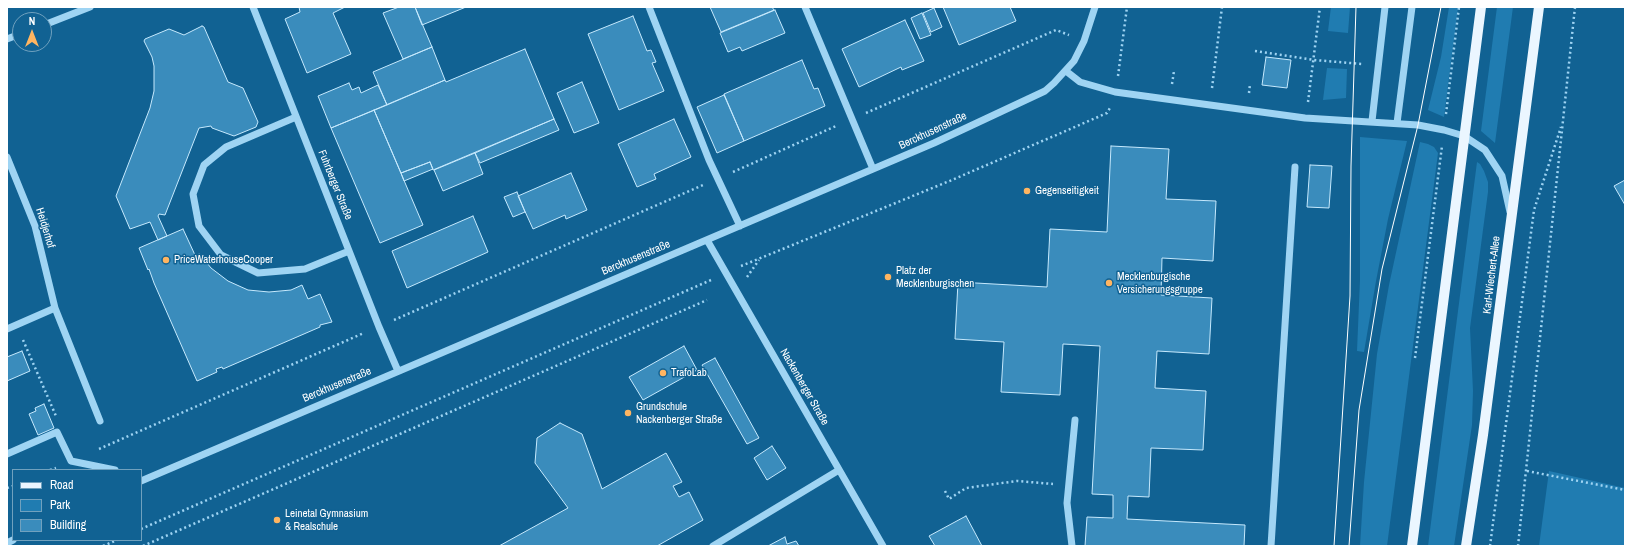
<!DOCTYPE html>
<html>
<head>
<meta charset="utf-8">
<style>
  body { margin:0 }
  #map { position:relative; width:1632px; height:553px; overflow:hidden; background:#116293; font-family:"Archivo Narrow",sans-serif }
  canvas { display:block }
  .frame { position:absolute; inset:0; border:8px solid #fff; pointer-events:none }
  .legend { position:absolute; left:12px; top:469px; width:130px; height:72px; box-sizing:border-box; background:#116293; border:1px solid #70a1be; margin:0; padding:5px 7px; list-style:none; font-size:12px; color:#fff }
  .legend li { display:flex; align-items:center; gap:8px; height:20px }
  .legend b { width:20px; border:1px solid #70a1be }
  .north { position:absolute; left:12px; top:12px; width:40px; height:40px; box-sizing:border-box; background:#116293; border:1px solid #70a1be; border-radius:50%; rotate:0deg; font-size:11px; font-weight:700; line-height:16px; text-align:center; color:#fff }
  .north::after { content:''; display:block; margin:auto; width:14px; height:18px; background:#ffb561; clip-path:polygon(50% 0,100% 100%,50% 72%,0 100%) }
</style>
</head>
<body>
<div id="map">
<canvas width="1632" height="553"></canvas>
<div class="frame"></div>
<ul class="legend">
<li><b style="height:5px;background:#ebf6ff"></b>Road</li>
<li><b style="height:11px;background:#207cb1"></b>Park</li>
<li><b style="height:11px;background:#3a8cbc"></b>Building</li>
</ul>
<div class="north">N</div>
</div>
<script>
const ctx = document.querySelector('canvas').getContext('2d');
ctx.lineJoin = 'round';
function paint(path, color) { ctx.fillStyle = color; ctx.fill(path, 'evenodd'); }
const poly = rows => new Path2D(rows.map(r => 'M' + r).join(''));
function strokePath(path, color, width, dash) { ctx.strokeStyle = color; ctx.lineWidth = width; ctx.lineCap = dash ? 'butt' : 'round'; ctx.setLineDash(dash || []); ctx.stroke(path); }
function drawText(font, color, halo, rows, align = 'center') {
  ctx.font = font + ' "Archivo Narrow",sans-serif'; ctx.lineWidth = 3; ctx.setLineDash([]); ctx.textBaseline = 'middle'; ctx.strokeStyle = halo; ctx.fillStyle = color; for (const [text, x, y, turn = 0] of rows) {
    ctx.save(); ctx.translate(x, y); ctx.rotate((+turn || 0) * Math.PI / 180); ctx.textAlign = isNaN(turn) ? turn : align; if (halo) ctx.strokeText(text, 0, 0); ctx.fillText(text, 0, 0); ctx.restore();
  }
}
paint(poly([
  [1331,7,1350,7,1348,33,1328,31],
  [1449,7,1458,7,1444,117,1428,110,1441,57],
  [1497,7,1513,7,1495,143,1481,131],
  [1327,68,1347,69,1346,98,1323,100],
  [1360,137,1407,141,1388,219,1376,281,1364,352,1357,351,1360,280],
  [1420,142,1428,144,1434,147,1438,153,1387,546,1360,546,1364,482,1377,354,1389,285],
  [1477,162,1480,164,1484,171,1488,182,1488,192,1470,328,1473,391,1472,425,1454,546,1428,546],
  [1549,471,1625,488,1625,546,1539,546]
]), '#207cb1');
const building = poly([
  [299,7,345,7,333,13,351,54,307,73,285,19,300,12,299,7],
  [399,7,415,7,432,47,403,59,383,13,399,7],
  [415,7,466,7,422,25,415,7],
  [710,7,772,7,774,10,721,32,710,7],
  [943,7,1010,7,1016,21,959,45,943,7],
  [934,8,942,27,931,32,923,13,934,8],
  [775,10,785,33,742,51,740,47,728,52,720,33,775,10],
  [922,13,931,35,920,39,911,18,922,13],
  [633,16,647,51,651,50,656,62,652,63,664,91,619,110,588,34,633,16],
  [905,20,924,61,902,70,901,67,859,87,842,49,905,20],
  [202,26,204,27,228,82,243,88,258,122,256,127,234,136,212,128,211,126,199,128,165,215,159,214,158,216,167,236,158,240,150,222,130,229,116,196,150,108,154,91,154,66,152,57,144,41,145,39,169,29,184,35,202,26],
  [432,47,445,80,387,105,373,72,432,47],
  [525,49,554,119,433,170,430,162,401,173,374,110,445,80,446,82,525,49],
  [1266,57,1291,60,1287,88,1262,85,1266,57],
  [802,60,814,89,818,88,825,106,744,141,724,94,802,60],
  [582,82,599,123,574,133,557,93,582,82],
  [349,83,352,90,359,87,361,93,378,85,387,105,331,128,318,96,349,83],
  [724,95,744,141,717,153,697,107,724,95],
  [374,110,423,225,380,243,331,128,374,110],
  [554,119,559,130,480,163,475,153,554,119],
  [674,119,691,157,654,174,656,179,637,187,618,144,674,119],
  [1111,146,1169,149,1166,199,1216,201,1213,261,1162,258,1161,295,1212,298,1209,354,1157,351,1155,388,1206,391,1203,450,1151,448,1149,497,1128,496,1127,519,1245,525,1244,546,1085,546,1087,517,1113,518,1113,495,1092,494,1100,346,1063,344,1060,395,1001,392,1004,342,955,339,958,282,1047,287,1050,229,1107,232,1111,146],
  [475,153,483,174,443,191,434,170,475,153],
  [430,162,433,169,404,181,401,173,430,162],
  [1310,165,1332,166,1329,208,1307,207,1310,165],
  [571,173,587,210,566,219,565,215,533,229,518,196,571,173],
  [1625,180,1625,205,1614,186,1625,180],
  [517,192,525,212,513,217,504,197,517,192],
  [473,216,488,252,407,288,392,251,473,216],
  [183,229,195,255,200,254,211,268,228,281,248,290,269,292,291,290,302,285,308,299,320,294,332,322,320,325,320,327,223,369,222,367,216,369,217,372,197,381,154,283,149,269,148,270,139,248,183,229],
  [684,346,697,370,643,400,629,377,684,346],
  [22,351,30,371,7,381,7,357,22,351],
  [715,358,759,438,747,444,702,365,715,358],
  [44,404,54,428,38,435,29,414,36,411,35,408,44,404],
  [560,423,582,434,602,489,666,453,682,482,673,486,679,497,689,492,703,520,657,546,499,546,568,508,535,463,537,438,560,423],
  [772,446,786,468,767,480,754,458,772,446],
  [966,516,982,546,935,546,929,536,966,516],
  [785,537,787,544,796,541,799,546,768,546,785,537]
]);
paint(building, '#3a8cbc');
strokePath(building, '#c6e9fd', 1);
strokePath(poly([
  [1255,51,1314,60,1362,64],
  [1118,76,1127,7],
  [1172,84,1174,71],
  [1212,88,1222,7],
  [1249,93,1250,84],
  [1308,102,1320,7],
  [866,113,1056,30,1069,35],
  [1446,114,1459,7],
  [733,172,836,126],
  [741,266,952,180,1098,117,1107,113,1110,108],
  [747,277,759,260],
  [394,320,703,185],
  [23,340,56,416],
  [1415,358,1442,146],
  [99,449,364,333],
  [50,470,56,468],
  [1527,471,1625,490],
  [7,488,13,486],
  [945,491,949,499,966,488,1017,481,1053,484],
  [141,529,711,280],
  [103,546,117,540],
  [143,546,707,300],
  [1490,546,1534,210,1561,127],
  [1518,546,1575,7]
]), '#9fd4f3', 2.5, [2, 3]);
strokePath(poly([
  [253,7,379,327,398,371],
  [649,7,709,160,740,226],
  [805,7,873,169],
  [44,25,90,7],
  [7,39,20,34],
  [1066,71,1080,82,1115,92,1305,118,1418,125,1444,130,1464,136,1485,150,1502,176,1510,212],
  [296,117,226,147,204,165,193,194,199,226,221,255,258,273,305,269,349,251],
  [1372,121,1385,7],
  [1397,123,1412,7],
  [7,157,35,226,55,308,100,421],
  [707,240,883,546],
  [7,329,55,308],
  [7,454,57,432,71,461,115,470],
  [141,481,934,143,1045,91,1054,83,1074,61,1084,41,1095,7],
  [7,543,13,540],
  [713,546,839,470],
  [1072,546,1067,503,1075,420],
  [1271,546,1295,167]
]), '#9fd4f3', 7);
strokePath(poly([
  [1412,546,1481,7],
  [1466,546,1483,435,1539,7]
]), '#ebf6ff', 10);
strokePath(poly([
  [1334,546,1350,296,1351,166,1356,7],
  [1349,546,1359,410,1382,269,1418,125,1441,7]
]), '#fff', 1);
for (const [x, y, r, color] of [
  [1027,191,4,"#ffb561"],
  [166,260,4,"#ffb561"],
  [888,277,4,"#ffb561"],
  [1109,283,4,"#ffb561"],
  [663,373,4,"#ffb561"],
  [628,413,4,"#ffb561"],
  [277,520,4,"#ffb561"]
]) { const dot = new Path2D(); dot.arc(x, y, r, 0, 2 * Math.PI); ctx.fillStyle = color; ctx.fill(dot); strokePath(dot, '#116293', 1.5); }
drawText('11px', '#fff', '#116293', [
  ["Berckhusenstraße",933,131,-25],
  ["Fuhrberger Straße",335,185,68],
  ["Heidjerhof",45,228,73],
  ["Berckhusenstraße",636,258,-23],
  ["Karl-Wiechert-Allee",1492,275,-83],
  ["Berckhusenstraße",337,385,-23],
  ["Nackenberger Straße",804,387,60]
]);
drawText('11px', '#fff', '#116293', [
  ["Gegenseitigkeit",1035,191],
  ["PriceWaterhouseCooper",174,260],
  ["Platz der",896,271],
  ["Mecklenburgischen",896,284],
  ["Mecklenburgische",1117,277],
  ["Versicherungsgruppe",1117,290],
  ["TrafoLab",671,373],
  ["Grundschule",636,407],
  ["Nackenberger Straße",636,420],
  ["Leinetal Gymnasium",285,514],
  ["& Realschule",285,527]
], 'left');
</script>
</body>
</html>
